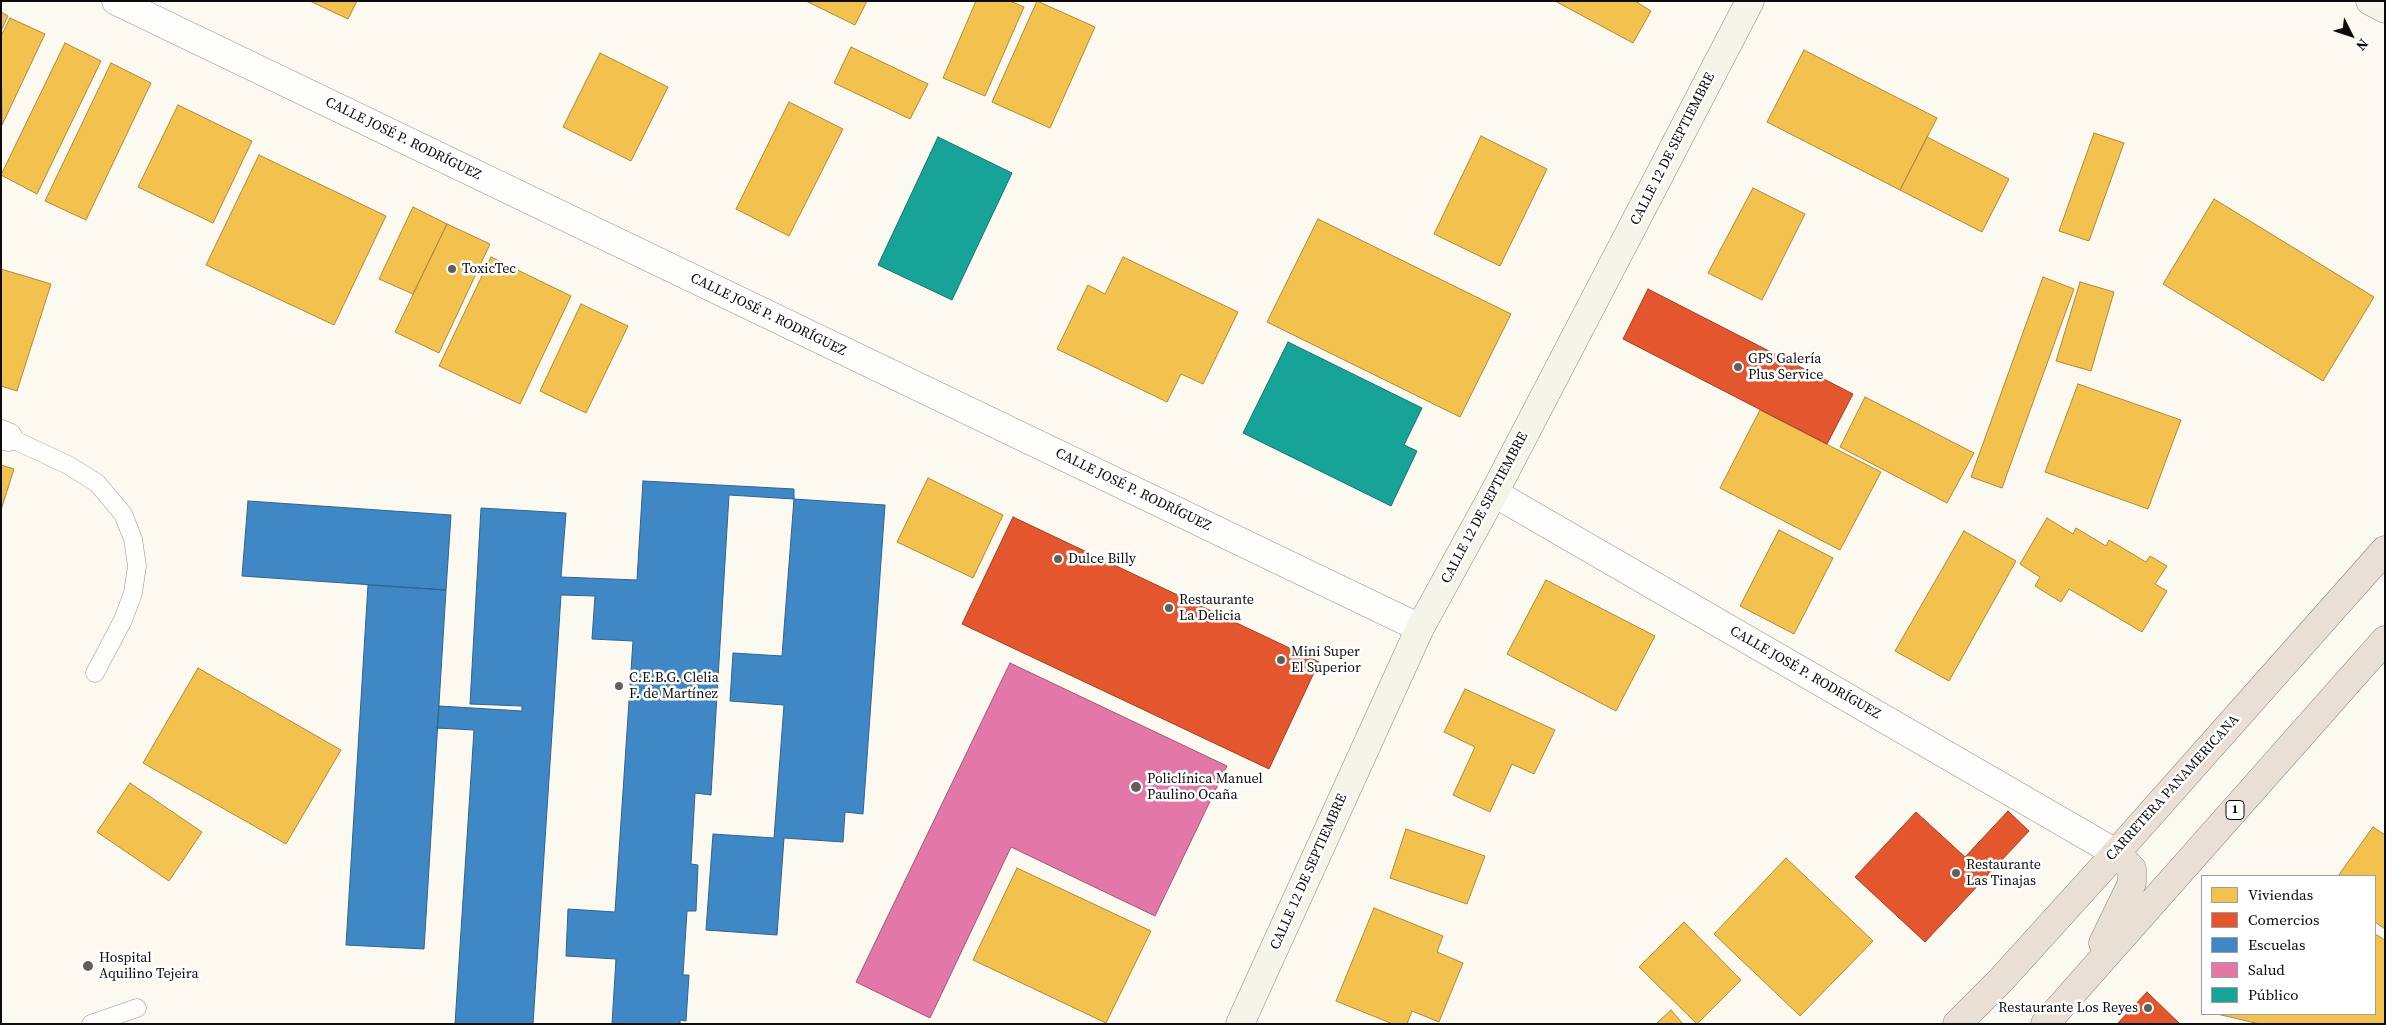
<!DOCTYPE html>
<html>
<head>
<meta charset="utf-8">
<style>
  body { margin:0 }
  #map { position:relative; width:2386px; height:1025px; overflow:hidden; background:#fbf9f0; font-family:"Source Serif 4",serif }
  canvas { display:block }
  .frame { position:absolute; inset:0; border:2px solid #0c0c0c; pointer-events:none }
  .legend { position:absolute; left:2201px; top:875px; width:175px; height:140px; box-sizing:border-box; background:#fff; border:1px solid #9e9e9e; margin:0; padding:6px 9px; list-style:none; font-size:15px; color:#0c0c0c }
  .legend li { display:flex; align-items:center; gap:10px; height:25px }
  .legend b { width:25px; border:1px solid #9e9e9e }
  .north { position:absolute; left:2326px; top:10px; width:50px; height:50px; -webkit-text-stroke:4px #fff; paint-order:stroke; rotate:131deg; font-size:14px; font-weight:700; line-height:20px; text-align:center; color:#0c0c0c }
  .north::after { content:''; display:block; margin:auto; width:18px; height:22px; background:#0c0c0c; clip-path:polygon(50% 0,100% 100%,50% 72%,0 100%) }
</style>
</head>
<body>
<div id="map">
<canvas width="2386" height="1025"></canvas>
<div class="frame"></div>
<ul class="legend">
<li><b style="height:14px;background:#f2c14e"></b>Viviendas</li>
<li><b style="height:14px;background:#e4572e"></b>Comercios</li>
<li><b style="height:14px;background:#3f88c5"></b>Escuelas</li>
<li><b style="height:14px;background:#e377a8"></b>Salud</li>
<li><b style="height:14px;background:#17a398"></b>Público</li>
</ul>
<div class="north">N</div>
</div>
<script>
const ctx = document.querySelector('canvas').getContext('2d');
ctx.lineJoin = 'round';
function paint(path, color) { ctx.fillStyle = color; ctx.fill(path, 'evenodd'); }
const poly = rows => new Path2D(rows.map(r => 'M' + r).join(''));
function strokePath(path, color, width, dash) { ctx.strokeStyle = color; ctx.lineWidth = width; ctx.lineCap = dash ? 'butt' : 'round'; ctx.setLineDash(dash || []); ctx.stroke(path); }
function drawText(font, color, halo, rows, align = 'center') {
  ctx.font = font + ' "Source Serif 4",serif'; ctx.lineWidth = 5; ctx.setLineDash([]); ctx.textBaseline = 'middle'; ctx.strokeStyle = halo; ctx.fillStyle = color; for (const [text, x, y, turn = 0] of rows) {
    ctx.save(); ctx.translate(x, y); ctx.rotate((+turn || 0) * Math.PI / 180); ctx.textAlign = isNaN(turn) ? turn : align; if (halo) ctx.strokeText(text, 0, 0); ctx.fillText(text, 0, 0); ctx.restore();
  }
}
const homes = poly([
  [310,1,357,1,348,19,310,1],
  [806,1,867,1,855,25,806,1],
  [976,1,1010,1,1024,7,985,96,943,78,976,1],
  [1037,1,1095,27,1050,128,992,102,1037,1],
  [1555,1,1635,1,1651,11,1633,43,1555,1],
  [1,12,8,16,1,31,1,12],
  [10,18,45,34,2,125,1,36,10,18],
  [65,43,101,61,37,194,1,175,65,43],
  [851,47,928,84,910,119,834,83,851,47],
  [1804,50,1937,118,1900,190,1767,122,1804,50],
  [600,53,668,87,631,161,563,127,600,53],
  [111,63,151,83,86,220,45,201,111,63],
  [789,102,843,129,789,236,736,209,789,102],
  [178,105,252,141,213,223,138,187,178,105],
  [2094,133,2124,143,2089,241,2059,231,2094,133],
  [1481,136,1547,169,1500,266,1434,234,1481,136],
  [1927,137,2009,179,1982,232,1900,190,1927,137],
  [259,155,386,216,334,325,206,265,259,155],
  [1753,188,1805,214,1762,300,1708,273,1753,188],
  [2214,199,2374,297,2323,381,2163,284,2214,199],
  [413,207,447,224,413,294,379,279,413,207],
  [1318,219,1511,314,1460,417,1267,322,1318,219],
  [447,224,490,244,439,353,395,332,447,224],
  [491,257,571,296,520,404,439,366,491,257],
  [1123,257,1238,312,1203,384,1181,374,1167,402,1057,349,1088,285,1105,294,1123,257],
  [1,269,51,284,17,391,1,386,1,269],
  [2043,277,2074,289,2002,488,1971,477,2043,277],
  [2080,282,2114,292,2091,371,2056,361,2080,282],
  [581,304,628,326,586,413,540,391,581,304],
  [2078,384,2181,420,2148,509,2045,472,2078,384],
  [1865,397,1974,453,1947,503,1840,447,1865,397],
  [1760,410,1881,472,1840,550,1720,488,1760,410],
  [1,465,14,469,1,510,1,465],
  [928,478,1003,515,973,578,897,542,928,478],
  [2047,518,2073,534,2076,528,2106,546,2109,540,2146,562,2150,556,2167,566,2155,584,2167,591,2142,632,2069,589,2061,602,2035,586,2040,577,2020,564,2047,518],
  [1779,530,1833,558,1794,634,1740,606,1779,530],
  [1964,531,2016,561,1949,681,1895,651,1964,531],
  [1546,580,1655,636,1616,711,1507,654,1546,580],
  [198,668,341,750,286,844,143,763,198,668],
  [1465,689,1555,730,1534,774,1512,764,1490,812,1453,795,1475,747,1444,732,1465,689],
  [130,783,202,832,169,881,97,832,130,783],
  [2373,827,2385,835,2385,929,2375,922,2375,876,2338,876,2373,827],
  [1406,829,1485,856,1467,904,1390,878,1406,829],
  [1786,858,1873,941,1800,1016,1714,934,1786,858],
  [1017,868,1151,931,1106,1023,973,960,1017,868],
  [1374,908,1443,936,1437,952,1463,963,1439,1022,1412,1011,1407,1024,1393,1024,1336,1001,1374,908],
  [1684,922,1741,980,1697,1024,1639,967,1684,922],
  [2375,934,2385,940,2385,1024,2260,1024,2217,1014,2375,1014,2375,934],
  [1671,1010,1683,1024,1656,1024,1671,1010]
]);
paint(homes, '#f2c14e');
strokePath(homes, '#ad8b3a', 1);
const shops = poly([
  [1648,289,1853,394,1827,444,1623,339,1648,289],
  [1013,517,1319,662,1269,769,962,624,1013,517],
  [2008,811,2029,831,1925,942,1855,877,1916,812,1965,857,2008,811],
  [2147,992,2180,1024,2117,1024,2147,992]
]);
paint(shops, '#e4572e');
strokePath(shops, '#a34024', 1);
const schools = poly([
  [643,481,794,489,794,499,729,495,711,795,695,793,691,864,698,865,696,911,687,911,683,975,689,975,686,1021,680,1020,680,1024,612,1024,616,959,566,956,568,909,615,912,633,641,592,639,595,596,561,595,533,1024,455,1024,474,730,437,728,439,706,522,711,522,706,470,704,481,508,566,513,561,577,637,580,643,481],
  [794,499,885,505,863,814,845,812,843,842,784,838,777,935,706,930,713,834,774,838,784,705,730,701,733,653,782,656,794,499],
  [248,501,451,515,446,590,242,576,248,501],
  [368,585,446,590,424,949,346,945,368,585]
]);
paint(schools, '#3f88c5');
strokePath(schools, '#30638e', 1);
const health = poly([
  [1010,663,1227,766,1155,916,1011,847,930,1018,856,982,1010,663]
]);
paint(health, '#e377a8');
strokePath(health, '#a25779', 1);
const public = poly([
  [938,137,1012,173,952,300,878,265,938,137],
  [1288,342,1422,408,1404,445,1417,451,1391,506,1243,433,1288,342]
]);
paint(public, '#17a398');
strokePath(public, '#14766e', 1);
const lane = poly([
  [8,437,68,465,97,483,123,514,133,539,137,566,133,593,123,620,95,673],
  [91,1024,137,1008]
]);
const street = poly([
  [116,1,1420,628],
  [1,434,8,437],
  [1494,493,2116,853]
]);
const secondary = poly([
  [2370,1,2385,9],
  [1240,1024,1420,628,1494,493,1750,1]
]);
const highway = poly([
  [2103,943,2132,883,2132,869,2116,853],
  [1957,1024,2001,980,2116,853,2385,550],
  [2045,1024,2385,640]
]);
strokePath(lane, '#94938f', 19);
strokePath(street, '#94938f', 29);
strokePath(secondary, '#8a8985', 29);
strokePath(highway, '#81807c', 29);
strokePath(lane, '#fefefd', 18);
strokePath(street, '#fefefd', 28);
strokePath(secondary, '#f5f4e8', 28);
strokePath(highway, '#eadfd4', 28);
for (const [x, y, r, color] of [
  [452,269,5,"#605f5c"],
  [1738,367,5,"#605f5c"],
  [1058,559,5,"#605f5c"],
  [1169,608,5,"#605f5c"],
  [1281,660,5,"#605f5c"],
  [619,686,5,"#605f5c"],
  [1136,787,6,"#605f5c"],
  [1956,873,5,"#605f5c"],
  [88,966,6,"#605f5c"],
  [2148,1008,5,"#605f5c"]
]) { const dot = new Path2D(); dot.arc(x, y, r, 0, 2 * Math.PI); ctx.fillStyle = color; ctx.fill(dot); strokePath(dot, '#fff', 2); }
for (const [x, y, w] of [
  [2235,810,18]
]) { const box = new Path2D(); box.roundRect(x - w / 2, y - 9.5, w, 19, 4); ctx.fillStyle = '#fff'; ctx.fill(box); strokePath(box, '#0c0c0c', 1); }
drawText('bold 12px', '#0c0c0c', null, [
  ["1",2235,810]
]);
drawText('14px', '#0c0c0c', '#fff', [
  ["CALLE JOSÉ P. RODRÍGUEZ",403,139,26],
  ["CALLE 12 DE SEPTIEMBRE",1673,149,-63],
  ["CALLE JOSÉ P. RODRÍGUEZ",768,315,26],
  ["CALLE JOSÉ P. RODRÍGUEZ",1133,490,26],
  ["CALLE 12 DE SEPTIEMBRE",1485,508,-62],
  ["CALLE JOSÉ P. RODRÍGUEZ",1805,673,30],
  ["CARRETERA PANAMERICANA",2173,788,-48],
  ["CALLE 12 DE SEPTIEMBRE",1309,872,-66]
]);
drawText('14px', '#0c0c0c', '#fff', [
  ["ToxicTec",462,269],
  ["GPS Galería",1748,359],
  ["Plus Service",1748,375],
  ["Dulce Billy",1068,559],
  ["Restaurante",1179,600],
  ["La Delicia",1179,616],
  ["Mini Super",1291,652],
  ["El Superior",1291,668],
  ["C.E.B.G. Clelia",629,678],
  ["F. de Martínez",629,694],
  ["Policlínica Manuel",1147,779],
  ["Paulino Ocaña",1147,795],
  ["Restaurante",1966,865],
  ["Las Tinajas",1966,881],
  ["Hospital",99,958],
  ["Aquilino Tejeira",99,974],
  ["Restaurante Los Reyes",2138,1008,"right"]
], 'left');
</script>
</body>
</html>
